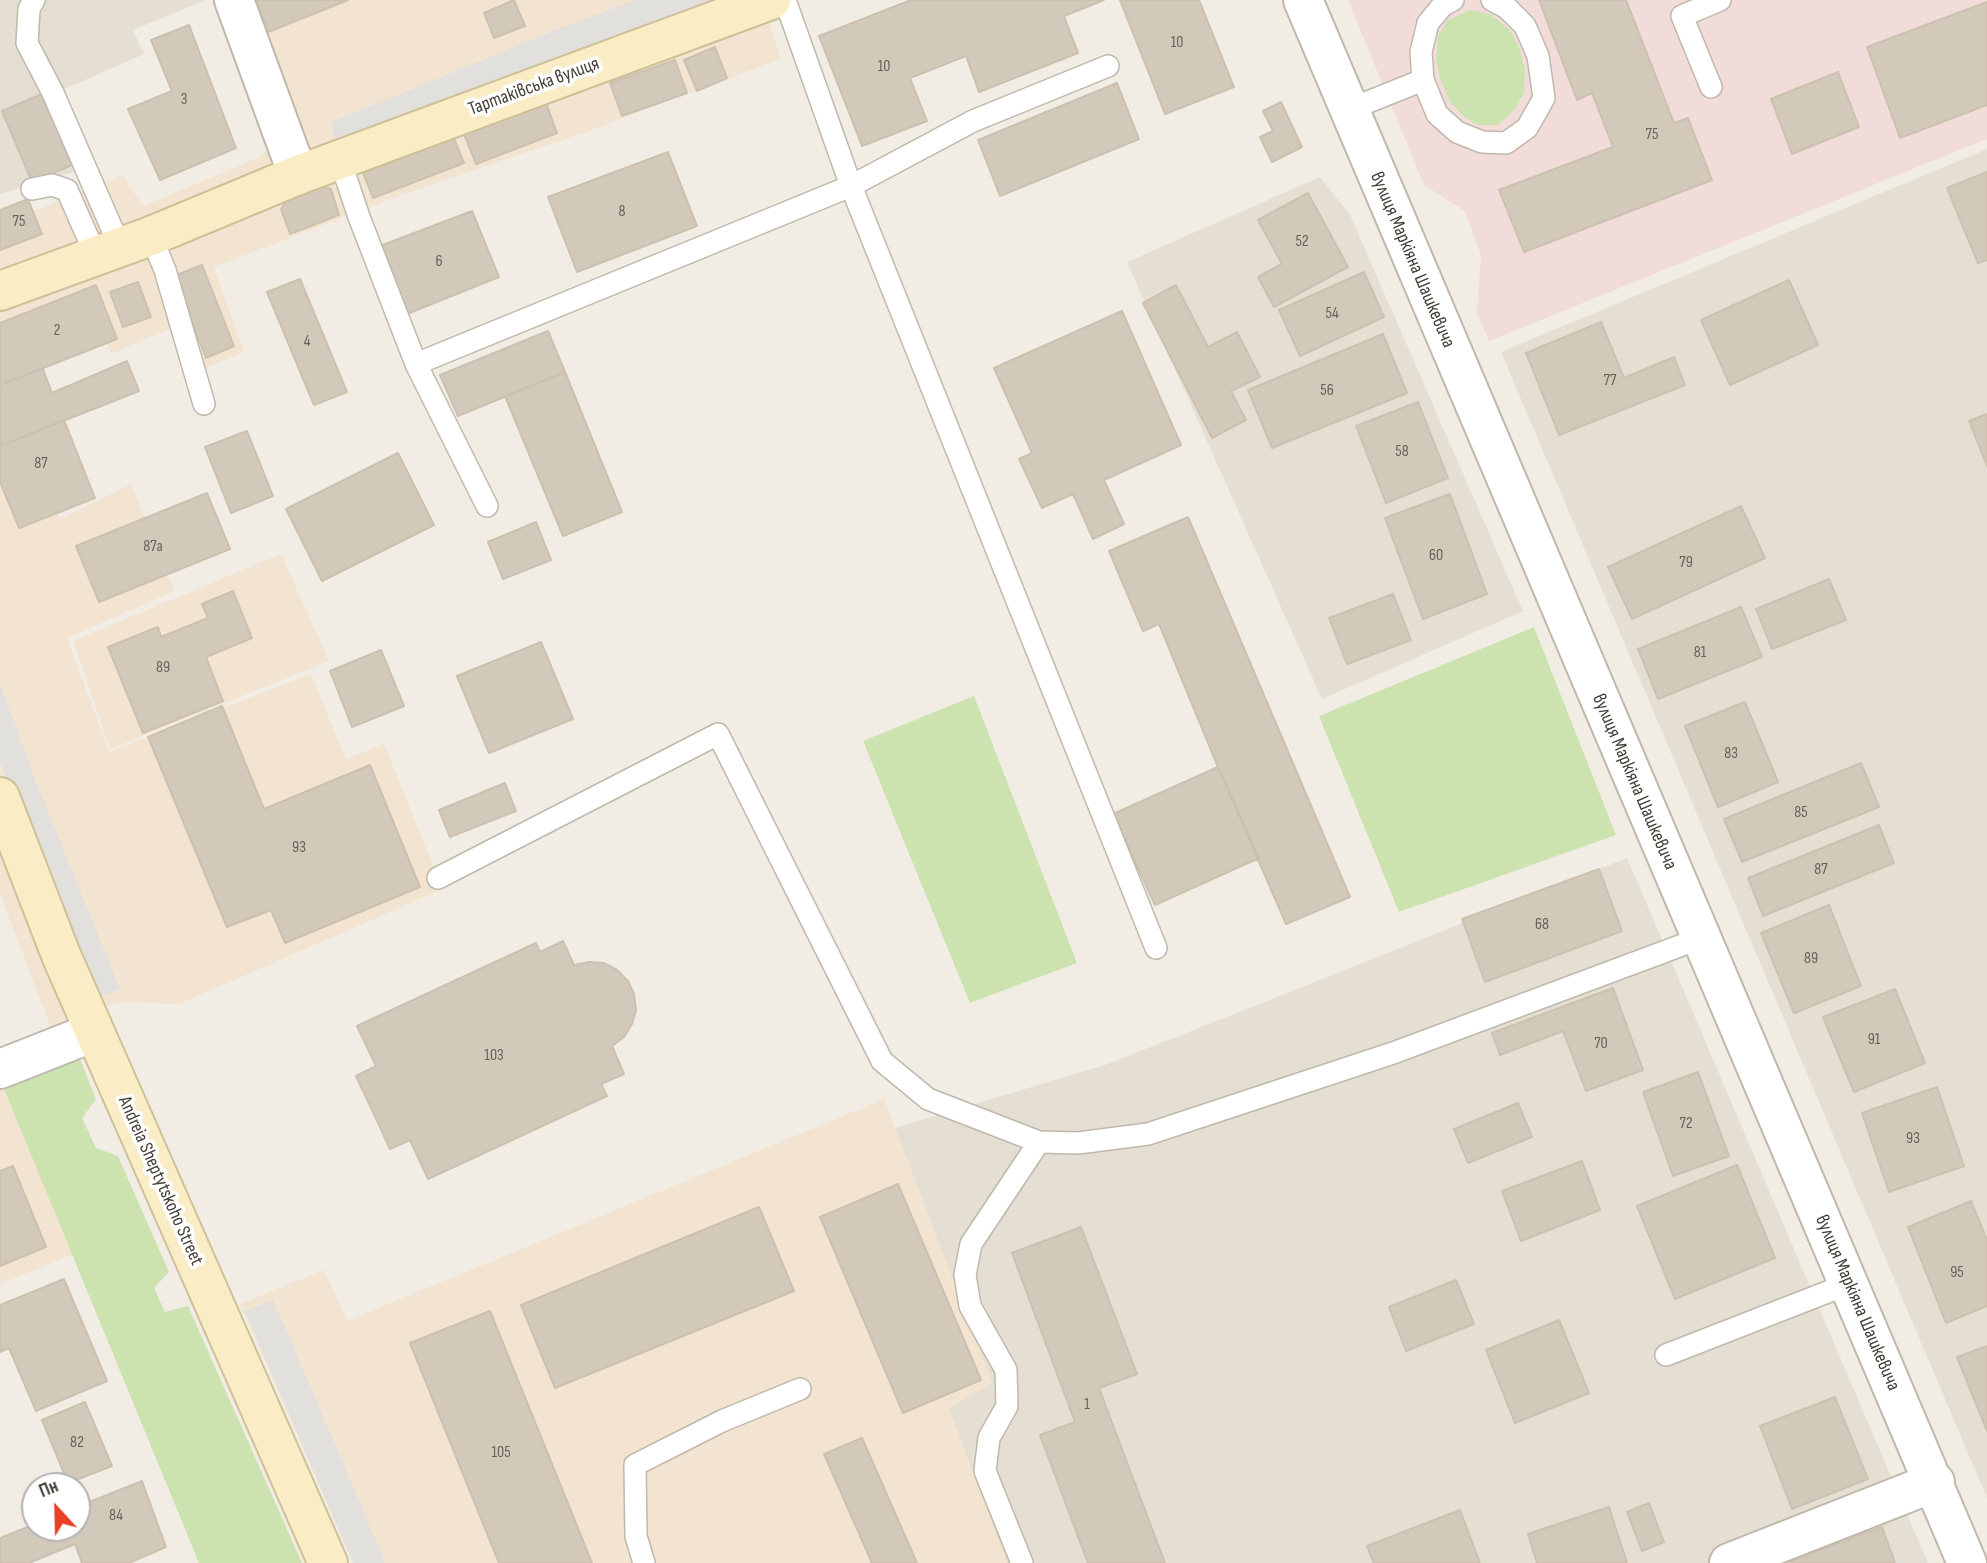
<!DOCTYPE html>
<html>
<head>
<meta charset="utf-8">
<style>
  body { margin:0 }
  #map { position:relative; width:1987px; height:1563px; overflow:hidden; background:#f1ede5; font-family:"Sofia Sans Condensed",sans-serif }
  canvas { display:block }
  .north { position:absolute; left:21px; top:1472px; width:70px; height:70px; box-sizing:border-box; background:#fff; border:2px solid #b4b2ae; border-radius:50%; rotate:338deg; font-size:19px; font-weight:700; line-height:28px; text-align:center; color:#433e35 }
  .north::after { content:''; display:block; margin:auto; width:24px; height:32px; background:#ea4023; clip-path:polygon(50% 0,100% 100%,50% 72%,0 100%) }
</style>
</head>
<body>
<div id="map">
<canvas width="1987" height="1563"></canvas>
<div class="north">Пн</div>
</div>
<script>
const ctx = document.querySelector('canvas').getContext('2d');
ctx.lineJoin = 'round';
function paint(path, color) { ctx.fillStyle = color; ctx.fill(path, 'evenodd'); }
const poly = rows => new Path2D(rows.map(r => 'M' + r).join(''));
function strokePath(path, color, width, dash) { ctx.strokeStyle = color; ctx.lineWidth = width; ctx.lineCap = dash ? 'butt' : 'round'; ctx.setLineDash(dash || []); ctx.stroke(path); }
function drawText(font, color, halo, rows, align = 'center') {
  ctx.font = font + ' "Sofia Sans Condensed",sans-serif'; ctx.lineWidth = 7; ctx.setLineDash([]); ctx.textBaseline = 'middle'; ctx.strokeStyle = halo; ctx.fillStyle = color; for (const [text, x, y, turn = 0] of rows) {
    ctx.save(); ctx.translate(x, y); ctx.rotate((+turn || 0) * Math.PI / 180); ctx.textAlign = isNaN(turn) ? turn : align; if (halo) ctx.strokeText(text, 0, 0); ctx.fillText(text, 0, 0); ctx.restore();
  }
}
paint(poly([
  [0,0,206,0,133,30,144,54,60,91,90,167,0,194],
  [1987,149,1987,1498,1501,352],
  [1320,177,1350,215,1523,611,1322,699,1127,262],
  [1627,858,1928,1563,1007,1563,948,1408,992,1383,895,1128,1108,1064]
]), '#e5dfd3');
paint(poly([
  [262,0,762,0,781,59,589,131,399,196,214,267,244,352,192,373,172,328,111,354,95,312,0,350,0,225,122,175,143,206,262,156,291,113,243,7],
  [0,375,60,519,131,484,174,591,67,638,109,752,311,674,346,759,384,744,443,889,179,1004,121,1002,102,1007,51,1028,0,894],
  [281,554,329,661,110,749,73,641],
  [0,1051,101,1243,0,1284],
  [884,1099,992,1383,949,1408,1007,1563,353,1563,240,1304,324,1270,347,1321]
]), '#f2e4d1');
paint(poly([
  [1348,0,1987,0,1987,139,1489,341,1477,312,1481,255,1465,211,1424,185]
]), '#f1dcd9');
paint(poly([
  [1470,10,1490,14,1510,30,1520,50,1525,70,1524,93,1514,110,1498,125,1477,125,1462,115,1450,102,1441,81,1436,61,1438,36,1447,21],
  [1534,627,1616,835,1399,912,1319,716],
  [974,696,1077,963,970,1003,863,741],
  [61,1057,80,1059,96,1099,82,1118,96,1148,118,1156,169,1272,154,1288,165,1312,188,1306,302,1563,199,1563,2,1084]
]), '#cce3b0');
paint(poly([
  [636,0,716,0,334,142,332,122,566,26],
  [0,683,37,785,120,989,96,998,0,762],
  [273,1300,347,1472,385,1563,353,1563,245,1311]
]), '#e2e0dd');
const building = poly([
  [255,0,348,0,268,32,255,0],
  [514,0,525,26,494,38,484,13,514,0],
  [911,0,1104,0,1064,16,1078,53,979,92,966,56,910,78,927,121,862,146,819,36,911,0],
  [1120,0,1199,0,1234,87,1165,114,1120,0],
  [1539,0,1626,0,1674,123,1688,118,1712,180,1524,252,1499,190,1613,147,1592,93,1577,100,1539,0],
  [1987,2,1987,105,1900,138,1867,47,1987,2],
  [189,25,236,148,160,180,128,109,172,91,151,40,189,25],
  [715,47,727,78,697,91,684,60,715,47],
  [675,60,687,93,622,116,610,83,675,60],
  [1838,72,1859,127,1792,154,1771,99,1838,72],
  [1117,83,1139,139,1000,196,978,140,1117,83],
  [44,93,74,164,32,182,2,111,44,93],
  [1281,102,1302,147,1272,162,1260,137,1273,131,1263,111,1281,102],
  [546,103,557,133,476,164,464,134,546,103],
  [454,138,464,163,373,198,363,173,454,138],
  [668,152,697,226,577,272,548,197,668,152],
  [1987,172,1987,260,1978,263,1947,188,1987,172],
  [311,184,331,189,339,215,290,234,281,209,292,193,311,184],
  [1308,193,1348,267,1274,307,1258,277,1282,264,1258,220,1308,193],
  [28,199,42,234,0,250,0,210,28,199],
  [472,211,499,277,407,314,380,246,472,211],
  [202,265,234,346,206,358,174,276,202,265],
  [1364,272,1384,317,1300,356,1279,310,1364,272],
  [300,279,347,392,314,405,267,292,300,279],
  [1789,280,1818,345,1730,385,1701,320,1789,280],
  [138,282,151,317,123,327,110,292,138,282],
  [96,285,117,339,0,385,0,323,96,285],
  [1176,285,1208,347,1237,332,1260,377,1231,391,1246,420,1212,438,1143,303,1176,285],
  [1122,311,1181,445,1104,480,1124,524,1093,539,1073,494,1042,508,1019,459,1032,453,994,368,1122,311],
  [1601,322,1624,378,1674,357,1685,385,1559,435,1526,353,1601,322],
  [548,331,565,372,458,416,440,375,548,331],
  [1383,334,1407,393,1272,448,1248,390,1383,334],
  [127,361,139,391,0,446,0,385,43,369,52,393,127,361],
  [565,372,622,512,563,536,505,396,565,372],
  [1418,402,1448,478,1386,503,1356,426,1418,402],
  [1987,414,1987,466,1969,421,1987,414],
  [64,420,95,498,19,528,0,482,0,446,64,420],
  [247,431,273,496,231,513,205,447,247,431],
  [398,453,434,525,322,581,286,509,398,453],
  [207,493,230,549,99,602,76,546,207,493],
  [1450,494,1487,594,1423,619,1385,518,1450,494],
  [1741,506,1765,558,1632,619,1608,567,1741,506],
  [1188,517,1350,897,1286,924,1218,767,1159,624,1143,631,1109,551,1188,517],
  [536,522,551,560,503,579,488,542,536,522],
  [1829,579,1846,620,1772,649,1756,609,1829,579],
  [233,591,252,638,206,657,223,701,143,733,108,647,158,627,161,637,208,618,202,604,233,591],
  [1393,594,1411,640,1347,664,1329,618,1393,594],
  [1741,607,1762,657,1658,699,1638,649,1741,607],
  [541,642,573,719,489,753,457,676,541,642],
  [381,650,404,706,352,727,330,671,381,650],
  [1745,702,1778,782,1718,807,1685,726,1745,702],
  [222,706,264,809,370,765,420,887,285,943,271,910,227,927,148,737,222,706],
  [1861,763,1879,807,1742,862,1724,819,1861,763],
  [1218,767,1259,858,1155,905,1113,814,1218,767],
  [505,783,516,811,450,837,439,810,505,783],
  [1879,825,1894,863,1763,916,1748,878,1879,825],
  [1599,869,1622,931,1485,982,1462,919,1599,869],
  [1829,905,1861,986,1794,1013,1761,933,1829,905],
  [563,941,574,965,589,962,604,963,617,970,628,981,634,994,636,1010,632,1024,624,1037,612,1046,624,1074,601,1084,607,1096,428,1179,410,1140,390,1149,373,1112,356,1076,376,1066,357,1026,536,943,540,952,563,941],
  [1613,988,1643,1070,1586,1091,1563,1031,1500,1055,1492,1033,1613,988],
  [1895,989,1925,1063,1854,1092,1823,1017,1895,989],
  [1698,1072,1729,1156,1673,1176,1643,1092,1698,1072],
  [1937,1087,1964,1166,1889,1192,1862,1113,1937,1087],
  [1518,1103,1532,1137,1468,1163,1454,1129,1518,1103],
  [1582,1161,1600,1210,1521,1241,1502,1191,1582,1161],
  [1737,1165,1775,1258,1675,1299,1637,1206,1737,1165],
  [13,1166,46,1247,0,1266,0,1171,13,1166],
  [898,1184,981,1380,903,1413,820,1217,898,1184],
  [1971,1201,1987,1240,1987,1306,1946,1323,1908,1227,1971,1201],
  [759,1207,794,1291,555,1388,521,1305,759,1207],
  [1081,1227,1137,1374,1099,1388,1165,1563,1088,1563,1040,1435,1075,1422,1012,1253,1081,1227],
  [64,1279,107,1381,36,1411,9,1348,0,1352,0,1305,64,1279],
  [1456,1280,1474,1324,1406,1351,1389,1307,1456,1280],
  [490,1311,592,1563,499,1563,410,1343,490,1311],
  [1559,1320,1589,1393,1515,1423,1486,1350,1559,1320],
  [1987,1346,1987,1431,1957,1357,1987,1346],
  [1835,1397,1868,1479,1792,1509,1760,1426,1835,1397],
  [85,1402,112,1466,68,1483,42,1420,85,1402],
  [862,1438,917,1563,872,1563,824,1454,862,1438],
  [142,1481,166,1547,129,1563,82,1563,75,1544,29,1563,0,1563,0,1538,35,1524,35,1528,77,1528,77,1507,142,1481],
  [1649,1503,1664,1542,1642,1551,1627,1512,1649,1503],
  [1609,1507,1627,1563,1537,1563,1528,1534,1609,1507],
  [1460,1510,1480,1563,1374,1563,1367,1546,1460,1510],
  [1882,1527,1895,1563,1791,1563,1790,1561,1882,1527]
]);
paint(building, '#d2c9bb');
strokePath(building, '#ccc1af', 2);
const lane = poly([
  [34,0,29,9,27,43,53,93,120,247],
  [785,0,851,186,1156,948],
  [1453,0,1443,5,1428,23,1421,52,1423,80,1437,114,1457,132,1482,142,1506,143,1527,128,1544,98,1538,56,1525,26,1507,8,1492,0],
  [1711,87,1682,16,1720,0],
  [1348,110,1423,80],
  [340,160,359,217,416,364,851,186,973,121,1108,66],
  [32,189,52,185,67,190,96,256],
  [151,236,165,270,204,404],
  [416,364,487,506],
  [438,878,718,734,882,1061,928,1099,1039,1142,1078,1143,1148,1134,1393,1053,1701,938],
  [1666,1355,1848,1284],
  [644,1563,636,1536,635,1465,722,1421,800,1389],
  [1022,1563,985,1471,989,1438,1007,1406,1006,1370,970,1306,965,1275,971,1244,1039,1142]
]);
const street = poly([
  [234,0,298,175],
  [1303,0,1967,1563],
  [0,1069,94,1032],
  [1729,1563,1935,1482]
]);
const secondary = poly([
  [0,291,151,236,298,175,771,0],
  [0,797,61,955,328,1563]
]);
strokePath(lane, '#bfb8ab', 24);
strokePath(street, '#bfb8ab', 42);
strokePath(secondary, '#cec097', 42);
strokePath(lane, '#fff', 21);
strokePath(street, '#fff', 38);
strokePath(secondary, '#faedc6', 38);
drawText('16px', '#676156', null, [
  ["10",1177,43],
  ["10",884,67],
  ["3",184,100],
  ["75",1652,135],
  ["8",622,212],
  ["75",19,222],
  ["52",1302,242],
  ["6",439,262],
  ["54",1332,314],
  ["2",57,331],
  ["4",307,342],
  ["77",1610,381],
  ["56",1327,391],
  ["58",1402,452],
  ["87",41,464],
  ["87а",153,547],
  ["60",1436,556],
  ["79",1686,563],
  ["81",1700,653],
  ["89",163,668],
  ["83",1731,754],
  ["85",1801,813],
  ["93",299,848],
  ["87",1821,870],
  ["68",1542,925],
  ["89",1811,959],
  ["91",1874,1040],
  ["70",1601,1044],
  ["103",494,1056],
  ["72",1686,1124],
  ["93",1913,1139],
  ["95",1957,1273],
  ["1",1087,1405],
  ["82",77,1443],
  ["105",501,1453],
  ["84",116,1516]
]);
drawText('19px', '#433e35', '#fff', [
  ["Тартаківська вулиця",534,87,-20],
  ["вулиця Маркіяна Шашкевича",1412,260,67],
  ["вулиця Маркіяна Шашкевича",1634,782,67],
  ["Andreia Sheptytskoho Street",160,1181,66],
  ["вулиця Маркіяна Шашкевича",1857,1303,67]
]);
</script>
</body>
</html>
